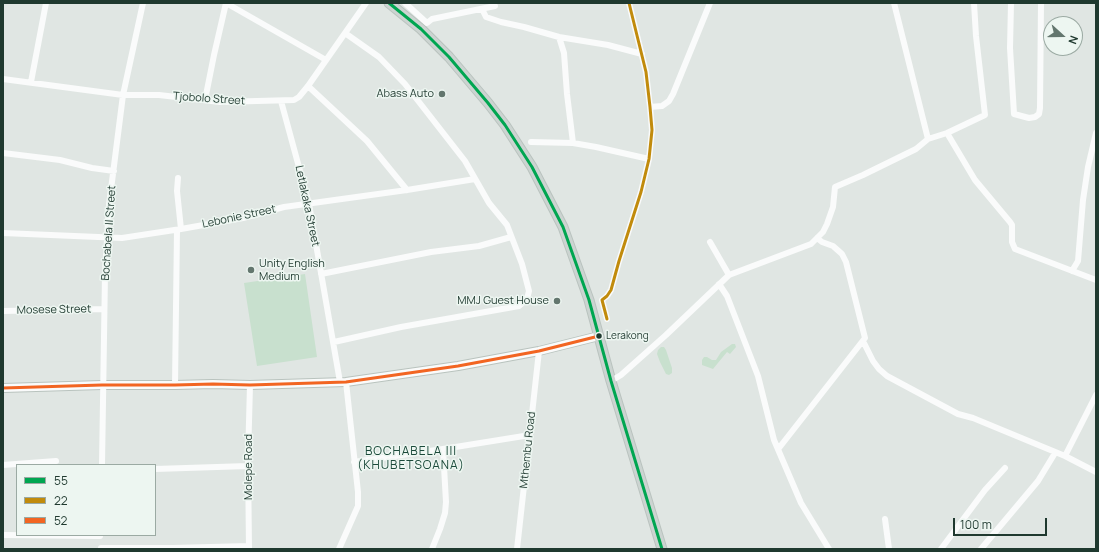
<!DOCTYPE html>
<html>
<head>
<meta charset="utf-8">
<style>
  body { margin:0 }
  #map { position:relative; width:1099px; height:552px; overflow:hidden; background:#e0e6e3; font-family:Manrope,sans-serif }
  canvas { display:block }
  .frame { position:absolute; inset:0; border:4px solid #1f392f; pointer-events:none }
  .legend { position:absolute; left:16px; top:464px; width:140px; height:72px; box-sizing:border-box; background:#edf6f1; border:1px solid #9baaa3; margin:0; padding:5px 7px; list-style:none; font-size:12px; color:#1f392f }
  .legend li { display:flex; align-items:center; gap:8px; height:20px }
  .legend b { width:20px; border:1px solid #9baaa3 }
  .north { position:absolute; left:1043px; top:16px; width:40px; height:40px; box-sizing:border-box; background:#edf6f1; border:1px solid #9baaa3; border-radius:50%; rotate:111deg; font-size:11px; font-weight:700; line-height:16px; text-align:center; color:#1f392f }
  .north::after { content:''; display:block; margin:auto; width:14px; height:18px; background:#63766e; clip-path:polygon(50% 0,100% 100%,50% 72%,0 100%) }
  .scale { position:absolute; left:953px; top:518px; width:94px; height:18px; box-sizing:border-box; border:2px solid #1f392f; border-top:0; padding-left:5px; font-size:12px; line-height:14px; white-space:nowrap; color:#1f392f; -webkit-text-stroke:3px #edf6f1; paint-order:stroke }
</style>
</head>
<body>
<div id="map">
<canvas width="1099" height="552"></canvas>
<div class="frame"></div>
<ul class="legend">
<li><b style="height:5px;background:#00a651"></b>55</li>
<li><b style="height:5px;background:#c18b0c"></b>22</li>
<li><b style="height:5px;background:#f26522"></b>52</li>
</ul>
<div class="north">N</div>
<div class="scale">100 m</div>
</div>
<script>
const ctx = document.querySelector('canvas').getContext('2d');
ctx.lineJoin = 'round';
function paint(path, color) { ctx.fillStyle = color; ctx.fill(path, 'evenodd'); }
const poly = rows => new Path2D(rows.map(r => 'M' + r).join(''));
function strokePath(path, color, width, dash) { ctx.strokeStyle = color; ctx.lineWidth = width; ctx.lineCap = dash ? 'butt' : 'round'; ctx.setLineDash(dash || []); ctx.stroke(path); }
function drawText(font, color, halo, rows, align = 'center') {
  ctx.font = font + ' Manrope,sans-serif'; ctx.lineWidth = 3; ctx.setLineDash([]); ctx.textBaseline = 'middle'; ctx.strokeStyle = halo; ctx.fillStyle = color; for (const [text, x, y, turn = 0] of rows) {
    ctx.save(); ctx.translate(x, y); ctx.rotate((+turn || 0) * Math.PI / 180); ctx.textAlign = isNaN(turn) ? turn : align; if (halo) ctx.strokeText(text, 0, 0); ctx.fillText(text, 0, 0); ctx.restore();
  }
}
paint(poly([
  [305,274,317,357,257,366,244,283],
  [732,344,735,344,736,347,730,354,727,352,713,369,702,365,702,360,704,357,707,357,712,360,716,360,721,352],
  [661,347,664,347,666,350,672,368,672,373,669,375,666,374,660,362,657,354,658,350]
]), '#c8e0ce');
const secondary = poly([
  [3,388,102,385,175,385,213,384,250,385,346,382,458,366,539,351,599,336]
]);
const primary = poly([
  [389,3,421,29,449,57,488,103,505,125,532,167,563,227,589,300,611,381,662,549]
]);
strokePath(secondary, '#b9c3be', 10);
strokePath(primary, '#bac3bf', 11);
strokePath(poly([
  [226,3,326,60],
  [405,3,427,23,432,19,495,6],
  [894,3,928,139],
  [1011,3,1010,48,1014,114,1029,118,1035,117,1039,114,1040,108,1041,3],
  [482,9,486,17,501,22,524,27,559,37,608,45,642,54],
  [559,37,564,53,567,94,573,143],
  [3,79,123,95,159,95,220,102,294,100,299,97,308,86,366,3],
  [31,82,46,3],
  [308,86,367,141,407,190],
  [205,100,214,55,226,3],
  [281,101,309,204,340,382],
  [650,107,662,106,669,101,673,94,710,3],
  [947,133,975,180,1010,222,1012,225,1012,242,1015,249,1096,280],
  [531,142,573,143,596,147,649,159],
  [3,153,60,160,92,168,114,171],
  [178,178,177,191,181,229],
  [3,233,122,238,181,229,243,218,284,207,407,190,475,179],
  [710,242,729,275],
  [1072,271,1078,261,1083,200,1088,167,1096,133],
  [321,274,431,252,479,246,511,237],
  [719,284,727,296,758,376,774,440,801,503,829,549],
  [3,311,104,309],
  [607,319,602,300,607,296,611,290,619,261,641,192,649,159,652,130,650,107,646,72,629,3],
  [863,341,873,361,879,369,887,376,958,414,973,418,1065,456,1096,472],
  [334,342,401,327,519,306,527,299,529,291,522,264,507,225,489,203,465,161,405,84,379,57,345,33],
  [611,381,621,375,666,335,729,275,811,244,823,232,827,224,833,207,835,187,863,175,916,149,928,139,947,133,985,115,976,36,974,3],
  [175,385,177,230],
  [779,448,865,338,846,262,842,254,833,246,822,242,817,238],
  [1065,456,1096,395],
  [354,462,443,449,530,435],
  [3,465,56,461],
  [102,465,105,274,109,205,123,95,143,3],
  [155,469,248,466],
  [885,519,889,549],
  [3,535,100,536],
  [101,548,173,548,249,546],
  [249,549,248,459,250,385],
  [339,549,358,506,358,492,346,382],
  [432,549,440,529,445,513,446,502,443,449],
  [517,549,539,351],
  [941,549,985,490,1005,468],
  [981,549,1038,481,1055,453]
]), '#fafbfb', 6);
strokePath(secondary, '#fafbfb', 8);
strokePath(primary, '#ccd4d1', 9);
strokePath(poly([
  [389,3,421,29,449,57,488,103,505,125,532,167,563,227,589,300,611,381,662,549]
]), '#00a651', 3);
strokePath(poly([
  [607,319,602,300,607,296,611,290,619,261,641,192,649,159,652,130,650,107,646,72,629,3]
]), '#c18b0c', 3);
strokePath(poly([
  [3,388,102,385,175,385,213,384,250,385,346,382,458,366,539,351,599,336]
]), '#f26522', 3);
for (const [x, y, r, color] of [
  [442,94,4,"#63766e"],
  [251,270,4,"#63766e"],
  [557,301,4,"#63766e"],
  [599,336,3.5,"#1f392f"]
]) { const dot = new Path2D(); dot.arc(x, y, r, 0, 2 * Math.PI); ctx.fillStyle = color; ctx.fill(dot); strokePath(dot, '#edf6f1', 1.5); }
drawText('10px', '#1f392f', '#edf6f1', [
  ["Lerakong",606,336]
], 'left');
drawText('11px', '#1f392f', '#edf6f1', [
  ["Abass Auto",434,94],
  ["Unity English",259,264,"left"],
  ["Medium",259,277,"left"],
  ["MMJ Guest House",549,301]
], 'right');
drawText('11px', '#1f392f', '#edf6f1', [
  ["Tjobolo Street",209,99,4],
  ["Letlakaka Street",307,206,78],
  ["Lebonie Street",239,217,-12],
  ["Bochabela II Street",109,233,-86],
  ["Mosese Street",54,310,-1],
  ["Mthembu Road",528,450,-84],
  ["Molepe Road",249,467,-90]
]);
ctx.letterSpacing = '1px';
drawText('12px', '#1b4a3a', '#edf6f1', [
  ["BOCHABELA III",411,452],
  ["(KHUBETSOANA)",411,466]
]);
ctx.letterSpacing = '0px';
</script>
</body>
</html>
